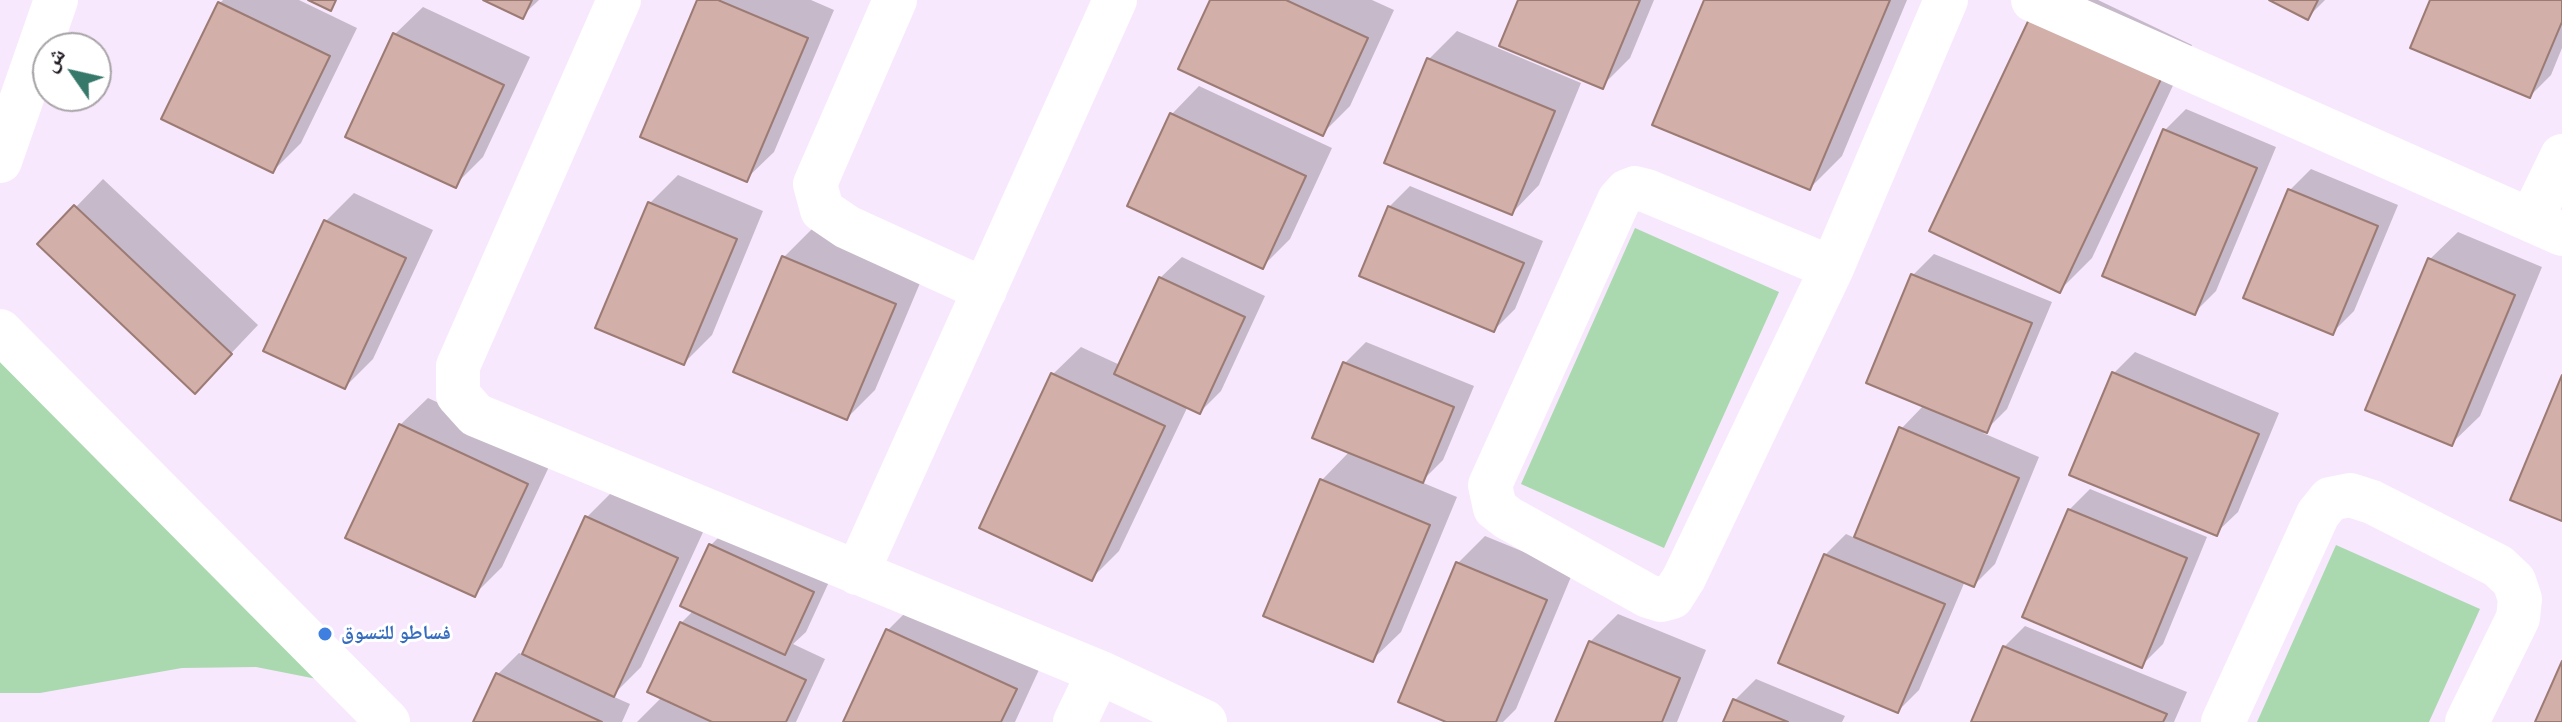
<!DOCTYPE html>
<html>
<head>
<meta charset="utf-8">
<style>
  body { margin:0 }
  #map { position:relative; width:2562px; height:722px; overflow:hidden; background:#f8e8fd; font-family:"DM Sans","Noto Naskh Arabic",sans-serif }
  canvas { display:block }
  .north { position:absolute; left:32px; top:32px; width:80px; height:80px; box-sizing:border-box; background:#fff; border:2px solid #a7a4a7; border-radius:50%; rotate:304deg; font-size:22px; font-weight:700; line-height:32px; text-align:center; color:#221b24 }
  .north::after { content:''; display:block; margin:auto; width:28px; height:36px; background:#36786a; clip-path:polygon(50% 0,100% 100%,50% 72%,0 100%) }
</style>
</head>
<body>
<div id="map">
<canvas width="2562" height="722"></canvas>
<div class="north">ش</div>
</div>
<script>
const ctx = document.querySelector('canvas').getContext('2d');
ctx.lineJoin = 'round';
function paint(path, color) { ctx.fillStyle = color; ctx.fill(path, 'evenodd'); }
const poly = rows => new Path2D(rows.map(r => 'M' + r).join(''));
function strokePath(path, color, width, dash) { ctx.strokeStyle = color; ctx.lineWidth = width; ctx.lineCap = dash ? 'butt' : 'round'; ctx.setLineDash(dash || []); ctx.stroke(path); }
function drawText(font, color, halo, rows, align = 'center') {
  ctx.font = font + ' "DM Sans","Noto Naskh Arabic",sans-serif'; ctx.lineWidth = 6; ctx.setLineDash([]); ctx.textBaseline = 'middle'; ctx.strokeStyle = halo; ctx.fillStyle = color; for (const [text, x, y, turn = 0] of rows) {
    ctx.save(); ctx.translate(x, y); ctx.rotate((+turn || 0) * Math.PI / 180); ctx.textAlign = isNaN(turn) ? turn : align; if (halo) ctx.strokeText(text, 0, 0); ctx.fillText(text, 0, 0); ctx.restore();
  }
}
paint(poly([
  [1635,228,1779,292,1664,548,1521,484],
  [0,343,332,682,256,667,182,668,40,693,0,693],
  [2336,545,2480,609,2429,722,2257,722]
]), '#aad9b0');
paint(poly([
  [223,0,299,0,357,28,301,143,273,171,220,3],
  [487,0,539,0,522,16],
  [699,0,811,0,834,10,774,152,746,179],
  [1212,0,1372,0,1394,10,1350,106,1323,133],
  [1521,0,1654,0,1630,58,1602,86],
  [1707,0,1907,0,1842,156,1810,188],
  [2049,0,2098,0,2192,45,2092,258,2060,290],
  [2273,0,2325,0,2307,18],
  [2432,0,2562,0,2562,48,2551,75,2530,96],
  [423,7,530,57,483,157,455,185,395,34],
  [1457,31,1581,83,1539,185,1512,213,1429,59],
  [1199,86,1332,148,1290,239,1262,267,1172,114],
  [2186,109,2276,147,2216,291,2195,312,2165,130],
  [2311,169,2398,205,2354,311,2333,332,2246,297,2290,190],
  [678,175,763,211,712,335,684,363,650,203],
  [103,179,258,325,222,363,76,207],
  [1410,186,1543,241,1515,309,1494,330,1389,207],
  [354,193,433,230,373,359,345,387,326,221],
  [812,229,923,276,875,390,847,418,784,257],
  [2458,232,2542,267,2480,416,2452,443,2430,259],
  [1934,254,2052,302,2007,409,1983,433,2039,457,1995,564,1974,585,1965,581,1919,690,1898,711,1825,555,1846,534,1855,538,1901,429,1924,405,1913,275],
  [1182,257,1265,296,1221,391,1200,412,1188,406,1119,551,1092,578,1053,374,1081,347,1120,365,1160,278],
  [1366,342,1474,386,1443,460,1421,482,1457,497,1401,632,1373,659,1322,480,1350,451,1345,363],
  [2135,352,2279,413,2238,512,2216,533,2114,373],
  [428,398,554,456,502,567,474,595,400,425],
  [615,489,704,530,641,667,612,696,630,704,622,722,476,722,498,674,519,653,524,655,587,517],
  [2090,489,2207,537,2163,644,2142,665,2069,510],
  [732,524,834,571,806,632,793,644,825,659,796,722,637,722,662,697,681,623,694,610,711,545],
  [1485,536,1573,572,1516,709,1503,722,1451,722,1458,563],
  [916,602,1043,661,1015,722,845,722,888,630],
  [1618,614,1706,650,1677,722,1557,722,1590,642],
  [2025,626,2187,692,2174,722,1973,722,2004,647],
  [1756,679,1845,716,1842,722,1726,722,1735,700]
]), '#0003');
const building = poly([
  [308,0,336,0,331,11,308,0],
  [483,0,532,0,523,19,483,0],
  [697,0,718,0,808,38,747,182,640,137,697,0],
  [1210,0,1286,0,1368,38,1323,136,1178,69,1210,0],
  [1518,0,1640,0,1603,89,1499,46,1518,0],
  [1704,0,1890,0,1810,190,1652,125,1704,0],
  [2269,0,2318,0,2308,20,2269,0],
  [2430,0,2562,0,2562,22,2530,98,2410,48,2430,0],
  [218,2,330,56,273,173,161,119,218,2],
  [2031,15,2162,77,2060,293,1929,231,2031,15],
  [393,33,504,85,456,188,345,137,393,33],
  [1427,58,1555,111,1512,215,1384,163,1427,58],
  [1170,113,1306,176,1263,269,1127,206,1170,113],
  [2163,129,2257,168,2195,315,2102,276,2163,129],
  [2288,189,2378,226,2333,335,2243,298,2288,189],
  [648,202,737,239,684,365,595,328,648,202],
  [74,205,232,354,195,394,37,244,74,205],
  [1388,206,1524,263,1494,332,1359,276,1388,206],
  [324,220,406,258,345,389,263,351,324,220],
  [782,256,896,304,847,420,733,372,782,256],
  [2428,258,2515,295,2452,446,2365,410,2428,258],
  [1911,274,2032,323,1987,433,1866,383,1911,274],
  [1159,277,1245,317,1200,414,1114,374,1159,277],
  [1343,362,1454,407,1423,483,1312,438,1343,362],
  [2112,372,2259,434,2217,536,2069,475,2112,372],
  [1051,373,1165,426,1092,581,979,528,1051,373],
  [2562,375,2562,521,2510,500,2562,375],
  [399,424,528,484,475,597,345,538,399,424],
  [1899,427,2019,478,1974,587,1854,537,1899,427],
  [1320,479,1430,525,1373,662,1263,616,1320,479],
  [2068,509,2187,558,2142,668,2022,617,2068,509],
  [585,516,678,558,614,697,522,654,585,516],
  [709,544,814,592,785,655,680,606,709,544],
  [1824,554,1945,604,1898,713,1778,663,1824,554],
  [1456,562,1547,600,1496,722,1446,722,1398,702,1456,562],
  [680,622,806,680,786,722,712,722,647,692,680,622],
  [886,629,1017,689,1001,722,843,722,886,629],
  [1589,641,1680,678,1662,722,1555,722,1589,641],
  [2003,646,2167,714,2163,722,1971,722,2003,646],
  [2562,661,2562,722,2535,722,2562,661],
  [496,673,602,722,473,722,496,673],
  [1733,699,1788,722,1723,722,1733,699]
]);
paint(building, '#d2afa9');
strokePath(building, '#9c7b75', 2);
strokePath(poly([
  [619,0,458,366,458,395,476,415,1099,672,1205,722],
  [895,0,815,184,822,210,847,227,985,290],
  [2033,0,2562,234],
  [2531,220,2562,156],
  [1832,268,1647,191,1635,188,1627,191,1619,200,1490,485,1495,508,1508,518,1648,596,1661,600,1672,597,1684,578,1832,268,1946,0],
  [857,573,1115,0],
  [1075,722,1099,672],
  [2223,722,2318,514,2330,499,2350,495,2372,502,2498,566,2514,581,2520,599,2518,618,2467,722]
]), '#fff', 44);
strokePath(poly([
  [0,161,56,0]
]), '#fff', 44);
strokePath(poly([
  [0,331,388,722]
]), '#fff', 44);
for (const [x, y, r, color] of [
  [325,634,8,"#3f7fe0"]
]) { const dot = new Path2D(); dot.arc(x, y, r, 0, 2 * Math.PI); ctx.fillStyle = color; ctx.fill(dot); strokePath(dot, '#fff', 3); }
drawText('bold 20px', '#366cbe', '#fff', [
  ["فساطو للتسوق",341,634]
], 'left');
</script>
</body>
</html>
